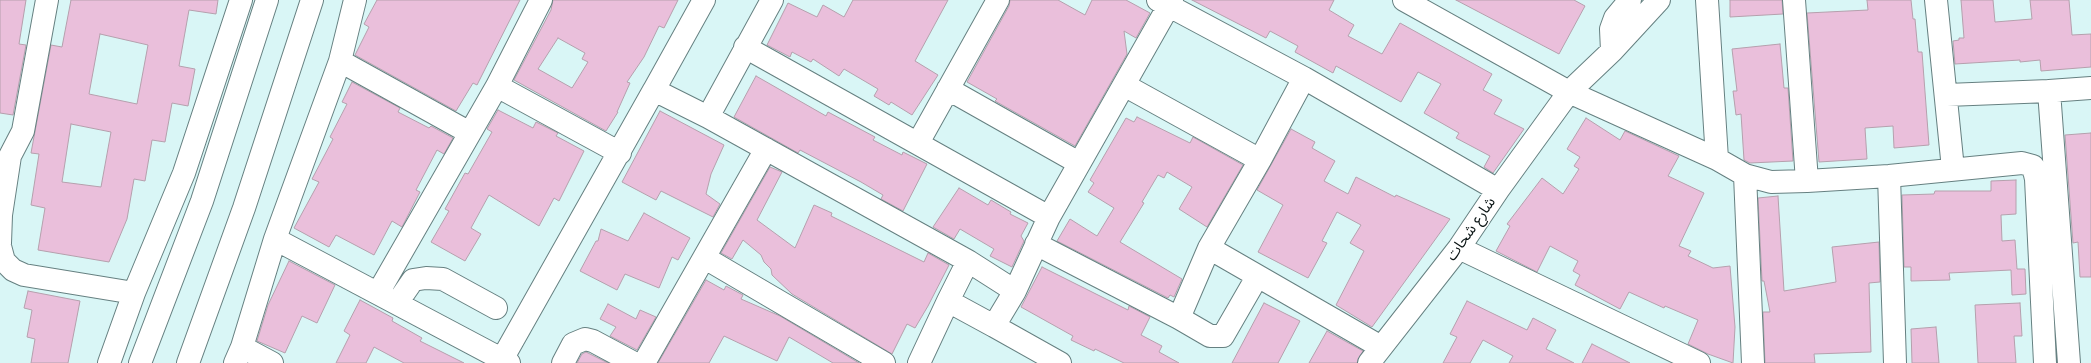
<!DOCTYPE html>
<html>
<head>
<meta charset="utf-8">
<style>
  body { margin:0 }
  canvas { display:block; background:#d9f6f6 }
</style>
</head>
<body>
<canvas width="2091" height="363"></canvas>
<script>
const ctx = document.querySelector('canvas').getContext('2d');
ctx.lineJoin = 'round';
function paint(path, color) { ctx.fillStyle = color; ctx.fill(path, 'evenodd'); }
const poly = rows => new Path2D(rows.map(r => 'M' + r).join(''));
function strokePath(path, color, width, dash) { ctx.strokeStyle = color; ctx.lineWidth = width; ctx.lineCap = dash ? 'butt' : 'round'; ctx.setLineDash(dash || []); ctx.stroke(path); }
function drawText(font, color, halo, rows, align = 'center') {
  ctx.font = font + ' Mulish,"Noto Sans Arabic",sans-serif'; ctx.lineWidth = 3; ctx.setLineDash([]); ctx.textBaseline = 'middle'; ctx.strokeStyle = halo; ctx.fillStyle = color; for (const [text, x, y, turn = 0] of rows) {
    ctx.save(); ctx.translate(x, y); ctx.rotate((+turn || 0) * Math.PI / 180); ctx.textAlign = isNaN(turn) ? turn : align; if (halo) ctx.strokeText(text, 0, 0); ctx.fillText(text, 0, 0); ctx.restore();
  }
}
const building = poly([
  [0,0,26,0,19,44,26,45,13,115,0,113,0,0],
  [71,0,218,0,216,14,189,10,179,66,195,69,188,106,172,103,165,142,152,140,145,181,134,179,127,219,109,262,38,250,45,208,31,205,39,154,31,153,51,45,62,47,71,0],
  [100,34,148,45,137,104,89,94,100,34],
  [71,124,111,132,101,187,62,182,71,124],
  [377,0,520,0,477,85,473,83,456,111,355,55,369,27,364,24,377,0],
  [553,0,678,0,664,28,659,26,644,57,627,82,630,83,617,112,618,112,606,131,514,80,551,10,553,0],
  [558,38,585,53,582,59,588,62,572,88,538,69,558,38],
  [853,0,948,0,915,61,938,75,912,115,891,102,889,105,874,96,878,89,844,69,839,76,813,59,811,62,792,52,790,57,767,45,788,3,817,17,823,5,844,17,853,0],
  [1010,0,1058,0,1085,15,1092,0,1126,0,1150,13,1136,38,1124,31,1127,54,1075,146,995,101,997,99,967,82,1009,6,1010,0],
  [1192,0,1334,0,1329,10,1354,25,1348,36,1382,54,1400,23,1492,74,1483,90,1502,100,1494,114,1524,129,1493,173,1484,167,1490,156,1456,138,1459,133,1424,113,1441,84,1418,72,1401,102,1336,66,1333,73,1295,52,1298,46,1270,31,1266,38,1192,0],
  [1456,0,1574,0,1585,6,1559,54,1456,0],
  [1730,0,1782,0,1783,14,1730,17,1730,0],
  [1867,0,1911,0,1913,19,1915,19,1918,52,1922,52,1929,145,1894,148,1893,126,1865,128,1867,159,1819,162,1807,13,1868,10,1867,0],
  [1961,0,1993,0,1995,22,2032,19,2030,0,2069,0,2072,35,2091,34,2091,67,2041,71,2040,60,2020,62,2020,60,1955,64,1953,41,1959,40,1959,38,1964,38,1961,0],
  [1780,44,1784,88,1788,88,1793,161,1750,163,1744,160,1741,114,1736,115,1733,91,1737,91,1732,49,1780,44],
  [756,76,826,116,828,112,875,137,873,140,902,155,903,152,927,164,903,211,881,199,883,195,861,182,800,150,798,153,734,117,756,76],
  [352,82,400,108,398,112,429,128,431,126,453,138,444,154,437,150,416,190,420,192,402,227,392,221,374,255,336,235,329,247,294,228,319,182,312,179,333,139,330,137,347,104,342,102,352,82],
  [498,110,533,128,536,122,558,133,556,136,584,151,559,201,554,198,539,226,489,195,471,228,481,234,465,261,431,242,449,211,445,209,465,173,468,174,492,132,487,129,498,110],
  [660,111,724,145,711,174,706,194,720,204,713,217,661,191,656,200,622,182,660,111],
  [1137,117,1190,143,1193,137,1243,165,1207,227,1179,209,1192,187,1167,172,1164,178,1158,175,1142,202,1144,203,1120,242,1182,279,1174,297,1170,295,1168,298,1057,241,1070,219,1097,236,1114,208,1088,192,1094,183,1090,180,1126,118,1134,122,1137,117],
  [1586,118,1620,140,1625,131,1679,156,1668,176,1704,193,1679,246,1691,251,1688,256,1713,268,1730,266,1735,327,1733,363,1708,354,1688,344,1698,320,1665,306,1664,308,1629,292,1620,309,1575,285,1580,275,1573,271,1578,261,1550,246,1537,272,1496,251,1510,226,1507,224,1542,178,1563,194,1579,169,1574,166,1580,157,1567,149,1586,118],
  [1291,129,1315,142,1312,148,1335,161,1324,181,1348,194,1356,177,1395,197,1396,195,1450,219,1372,327,1336,305,1364,251,1350,243,1361,225,1337,212,1322,241,1327,243,1308,278,1258,252,1283,205,1257,190,1291,129],
  [2091,133,2091,277,2080,277,2078,242,2073,243,2065,135,2091,133],
  [770,167,782,172,757,220,795,248,814,205,832,213,831,216,924,262,928,253,949,265,928,306,915,328,907,324,892,354,792,294,772,275,771,269,764,262,761,255,743,240,732,259,721,253,770,167],
  [2016,180,2016,214,2001,215,2002,241,2015,240,2017,269,2025,269,2026,294,2012,295,2011,270,1949,273,1950,280,1911,281,1911,267,1904,267,1902,195,1934,194,1935,191,1991,191,1991,181,2016,180],
  [959,188,988,205,991,200,1011,212,1010,214,1028,223,1021,236,1024,241,1012,267,990,256,994,249,960,229,954,239,933,227,959,188],
  [1778,196,1784,291,1836,282,1832,247,1879,242,1880,282,1869,283,1871,352,1814,354,1815,363,1765,363,1763,312,1770,312,1764,281,1762,281,1758,198,1778,196],
  [644,213,690,238,678,260,672,257,659,288,625,274,617,290,580,271,596,241,598,241,601,229,628,241,644,213],
  [289,261,335,285,317,323,302,316,285,353,257,341,268,305,289,261],
  [1042,267,1128,310,1129,306,1150,317,1141,335,1162,346,1159,352,1179,363,1124,363,1095,349,1094,351,1071,340,1073,336,1021,307,1042,267],
  [706,280,724,290,726,286,743,295,741,299,780,316,859,363,833,363,789,337,777,361,724,336,709,363,658,363,706,280],
  [28,291,80,301,68,363,31,363,35,339,27,337,32,310,24,308,28,291],
  [360,300,393,318,392,321,422,338,420,341,464,363,404,363,374,347,366,363,336,363,350,335,344,331,360,300],
  [1467,301,1527,330,1533,318,1556,330,1546,349,1574,363,1509,363,1513,356,1483,340,1470,363,1443,363,1457,337,1450,334,1467,301],
  [1264,303,1300,321,1278,363,1232,363,1264,303],
  [2020,303,2022,336,2014,336,2016,363,1978,363,1975,305,2020,303],
  [608,304,636,319,640,310,656,317,637,350,610,336,616,327,600,319,608,304],
  [1936,327,1939,363,1912,363,1911,329,1936,327],
  [1327,331,1363,351,1357,363,1309,363,1327,331],
  [1592,344,1630,363,1582,363,1592,344],
  [586,352,608,363,577,363,582,354,586,352]
]);
paint(building, '#eabfdb');
strokePath(building, '#b5a0ad', 1);
const minor = poly([
  [772,0,708,117,968,261,1015,291],
  [1158,0,1304,78,1498,190],
  [1404,0,1569,92,1717,159,1745,175,1771,182,1807,181,1889,176,2022,163,2033,166,2036,179,2045,363],
  [1707,0,1717,159],
  [1794,0,1807,181],
  [1936,0,1953,169],
  [745,47,1049,217],
  [1612,51,1611,29,1615,18,1630,0],
  [340,61,470,133],
  [1124,85,1260,160],
  [497,86,620,153],
  [948,89,1079,163],
  [654,90,704,0],
  [2049,91,2091,88],
  [1947,95,2049,91,2069,363],
  [918,143,998,0],
  [1745,175,1753,363],
  [1889,176,1895,363],
  [275,239,509,363],
  [0,243,1,215,10,156,23,131,47,0],
  [1036,244,1179,318,1210,336,1223,336,1257,277],
  [0,246,4,261,13,270,24,275,134,293],
  [1209,248,1381,347],
  [1459,248,1699,363],
  [705,258,884,363],
  [968,261,948,301,994,326],
  [378,293,497,86,541,0],
  [397,303,413,280,426,278,443,279,496,308],
  [1179,318,1209,248,1260,160,1304,78],
  [242,347,272,363],
  [109,363,134,293,184,173,241,0],
  [140,363,202,201,267,0],
  [188,363,244,208,312,0],
  [235,363,242,347,275,239,340,61,355,0],
  [500,363,654,90,708,117],
  [563,363,573,344,585,339,593,341,634,363],
  [644,363,766,149],
  [919,363,948,301],
  [1060,363,994,326,1015,291,1049,217,1172,0],
  [1369,363,1459,248,1498,190,1569,92,1612,51,1659,0]
]);
strokePath(minor, '#668081', 24);
strokePath(minor, '#fff', 22);
drawText('15px', '#091313', '#fff', [
  ["شارع شحات",1471,229,-55]
]);
</script>
</body>
</html>
